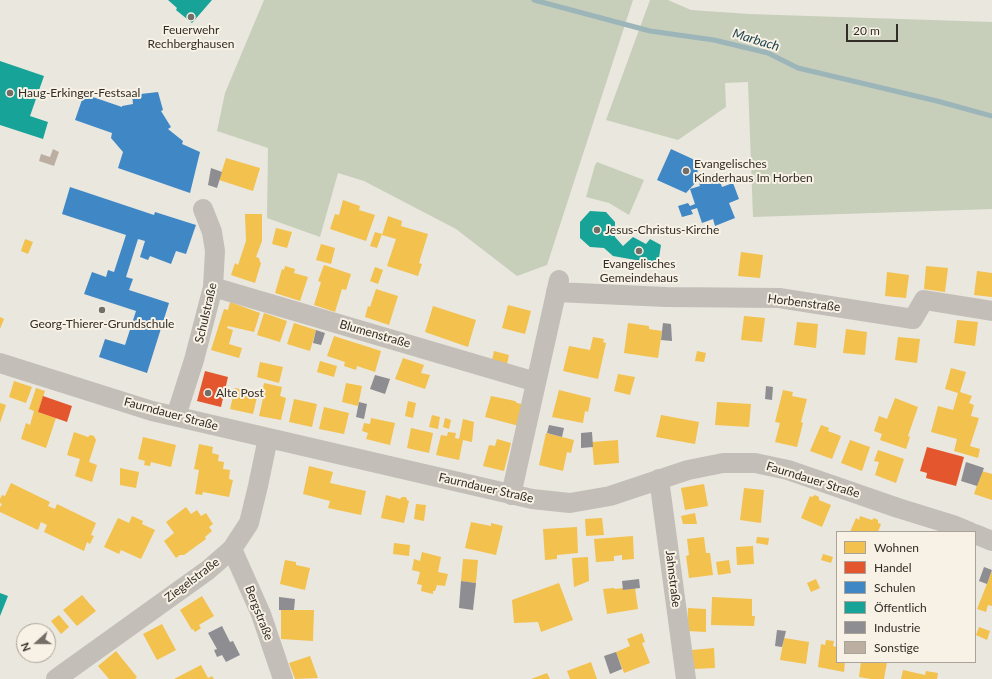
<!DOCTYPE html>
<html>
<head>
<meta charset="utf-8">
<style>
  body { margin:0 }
  #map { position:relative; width:992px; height:679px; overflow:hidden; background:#eae7df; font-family:Lato,sans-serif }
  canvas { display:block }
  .legend { position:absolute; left:836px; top:531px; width:140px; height:132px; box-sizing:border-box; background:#f7f2e5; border:1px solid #a9a399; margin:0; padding:5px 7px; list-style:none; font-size:12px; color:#332d27 }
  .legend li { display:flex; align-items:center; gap:8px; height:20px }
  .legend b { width:20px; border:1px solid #a9a399 }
  .north { position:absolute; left:16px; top:623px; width:40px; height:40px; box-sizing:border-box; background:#f7f2e5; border:1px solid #a9a399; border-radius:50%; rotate:249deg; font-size:11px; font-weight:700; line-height:16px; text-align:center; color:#332d27 }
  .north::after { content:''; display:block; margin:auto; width:14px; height:18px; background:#736e67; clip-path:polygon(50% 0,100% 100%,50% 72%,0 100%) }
  .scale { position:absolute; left:846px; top:24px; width:52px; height:18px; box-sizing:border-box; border:2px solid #332d27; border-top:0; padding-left:5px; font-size:12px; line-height:14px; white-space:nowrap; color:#332d27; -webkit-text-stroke:3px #f7f2e5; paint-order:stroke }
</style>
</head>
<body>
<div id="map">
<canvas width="992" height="679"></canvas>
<ul class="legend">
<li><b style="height:11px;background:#f2c14e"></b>Wohnen</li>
<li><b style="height:11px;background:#e4572e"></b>Handel</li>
<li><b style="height:11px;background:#3f88c5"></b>Schulen</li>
<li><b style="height:11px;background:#17a398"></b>Öffentlich</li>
<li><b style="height:11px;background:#8d8d92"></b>Industrie</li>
<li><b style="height:11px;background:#bcafa2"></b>Sonstige</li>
</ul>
<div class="north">N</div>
<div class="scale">20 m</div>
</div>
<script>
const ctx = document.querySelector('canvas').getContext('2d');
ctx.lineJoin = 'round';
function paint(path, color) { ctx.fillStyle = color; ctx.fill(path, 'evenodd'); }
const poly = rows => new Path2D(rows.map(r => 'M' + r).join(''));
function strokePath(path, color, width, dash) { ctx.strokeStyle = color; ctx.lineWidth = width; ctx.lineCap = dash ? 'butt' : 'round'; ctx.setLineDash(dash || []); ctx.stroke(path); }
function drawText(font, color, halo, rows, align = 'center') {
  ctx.font = font + ' Lato,sans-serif'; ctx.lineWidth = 4; ctx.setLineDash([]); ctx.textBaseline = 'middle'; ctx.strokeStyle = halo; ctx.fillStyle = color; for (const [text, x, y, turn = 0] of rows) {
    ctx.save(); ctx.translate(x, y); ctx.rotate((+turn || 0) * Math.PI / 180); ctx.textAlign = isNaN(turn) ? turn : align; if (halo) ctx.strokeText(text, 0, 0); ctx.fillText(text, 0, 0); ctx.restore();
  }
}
paint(poly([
  [264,0,633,0,547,265,517,276,456,229,364,181,338,173,320,237,267,218,268,148,217,131,225,93],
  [650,0,668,0,691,10,749,14,992,22,992,209,753,217,748,82,725,83,726,107,678,140,606,120],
  [597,162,644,180,629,215,609,203,586,197,595,165]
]), '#c7cfba');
paint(poly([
  [226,158,260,168,253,191,219,180],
  [343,200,360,206,359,210,375,215,366,241,330,229,335,214,339,215],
  [245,214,262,214,262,241,256,257,259,258,260,262,261,263,255,283,231,275,235,263,238,265,246,241],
  [388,216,402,221,401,226,428,234,419,263,422,264,418,276,387,266,396,239,382,235],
  [276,228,292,232,287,248,272,244],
  [375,232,382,234,377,248,370,246],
  [25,239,33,242,28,254,21,251],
  [321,244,335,248,331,264,316,260],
  [741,252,763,255,760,278,738,276],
  [324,265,351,274,346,290,342,289,335,312,314,305,321,282,318,281],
  [285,266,295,269,294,273,308,277,300,301,275,293,282,269,284,270],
  [926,266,948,268,945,292,924,289],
  [375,267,383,270,378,284,370,281],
  [977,271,992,273,992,297,974,295],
  [887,272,909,275,906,298,885,296],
  [376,289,398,296,389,325,365,317,368,306,370,307],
  [230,302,260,313,254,332,228,326,227,328,233,330,229,344,242,348,239,358,211,350,224,309,228,310],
  [508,305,531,311,525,334,502,328],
  [433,306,476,320,468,347,425,332],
  [264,313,287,321,280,342,257,335],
  [744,316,765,318,762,342,741,340],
  [0,317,4,319,0,329],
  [957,320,978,322,975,346,954,343],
  [797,322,818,324,816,348,794,345],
  [294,323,316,330,310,351,287,344],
  [628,323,649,326,649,329,662,331,658,358,624,353],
  [846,329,867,332,865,355,843,353],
  [334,336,381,351,375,372,357,366,356,370,344,366,345,362,327,356],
  [593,337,604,339,603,342,606,343,598,379,563,371,569,346,590,350],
  [898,337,920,339,917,363,895,360],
  [494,351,509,355,507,364,492,360],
  [697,351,706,353,704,362,695,361],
  [403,358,424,365,421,373,430,375,425,389,395,379],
  [320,361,337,366,334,377,317,372],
  [260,362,283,367,279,383,257,377],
  [951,368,966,372,960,392,972,396,969,403,974,405,971,416,979,418,970,446,980,449,978,458,954,451,957,439,931,432,938,406,953,410,958,393,945,389],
  [618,374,635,377,630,395,614,391],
  [14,381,32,387,26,403,9,397],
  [264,383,282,387,280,396,286,398,281,420,259,416,264,394,262,393],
  [346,383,362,386,358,406,342,402],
  [36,388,45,391,38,412,56,418,46,448,21,439,26,423,30,425,34,411,29,409],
  [235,388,258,393,253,414,230,409],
  [559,390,591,398,588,412,585,411,583,423,552,417],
  [783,390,793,392,792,396,807,399,801,422,803,423,797,447,775,442,780,423,775,422],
  [491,396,515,401,517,403,525,405,519,426,485,417],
  [895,398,918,407,908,436,910,437,906,449,880,440,882,434,874,431,879,416,887,419],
  [294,399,317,404,312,427,289,422],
  [408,401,416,403,413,418,405,416],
  [717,402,751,404,749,427,715,425],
  [0,403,6,405,0,423],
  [324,407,349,413,344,434,319,429],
  [432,415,440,417,438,429,429,427],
  [661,415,699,422,695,444,656,437],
  [371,418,395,423,390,445,366,439,368,433,362,431,364,423,370,424],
  [445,418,451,420,449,429,443,427],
  [463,419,474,422,472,442,463,440,459,460,436,455,441,435,447,436,448,432,456,433,455,438,459,439],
  [821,425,829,428,828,431,841,436,832,459,810,451],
  [411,428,433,433,429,453,407,448],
  [74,432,88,437,90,435,94,436,96,440,89,462,97,465,92,482,75,476,80,459,67,455],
  [546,433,574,440,571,453,567,452,563,471,539,465],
  [143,437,176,445,171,467,151,462,150,466,144,465,145,461,138,459],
  [497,439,511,443,504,471,483,466,489,445,495,446],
  [618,440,619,463,594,465,592,442],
  [850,440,870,447,862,471,841,463],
  [199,444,213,447,212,453,219,455,218,461,224,462,223,469,230,470,229,479,233,480,229,497,203,492,202,495,195,494,199,470,194,469],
  [878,450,904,459,896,483,875,475,879,462,874,461],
  [309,466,333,472,330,483,366,491,361,515,328,508,330,501,303,494],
  [120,468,139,472,136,488,120,485],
  [982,471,992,474,992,500,974,494],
  [11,483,50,502,48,506,55,509,57,504,96,523,91,535,94,536,90,544,87,542,84,551,44,532,47,525,41,522,38,530,0,512,0,507,2,504,0,503,0,499,2,495,5,496],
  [704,484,708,506,685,510,681,488],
  [744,488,764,490,761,523,740,520],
  [386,495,400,499,402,497,406,497,407,500,409,501,404,523,381,518],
  [815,495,819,497,819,500,831,505,822,527,801,518,810,496,812,497],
  [416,504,426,505,424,521,414,519],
  [186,507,191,514,197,510,201,516,206,513,213,524,209,527,212,531,205,537,206,539,184,555,180,555,176,558,164,541,174,533,166,522],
  [695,513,697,524,683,524,681,516],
  [132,516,143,521,142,524,155,530,141,559,121,550,119,554,104,547,118,518,129,523],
  [860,516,872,520,874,518,878,520,878,523,881,524,878,532,850,532,856,518,859,520],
  [602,518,604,535,586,536,585,519],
  [471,522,491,526,491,523,503,526,496,555,465,548],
  [577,527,578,553,557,555,557,559,545,560,543,529],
  [633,536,634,559,622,560,622,555,614,556,614,561,596,562,594,539],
  [704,537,706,553,710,553,713,575,689,578,686,556,689,555,687,539],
  [757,537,769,538,768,545,756,543],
  [394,543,410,545,409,556,393,554],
  [753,546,754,564,737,565,736,547],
  [422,552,441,557,438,572,448,574,445,586,437,585,435,591,433,591,433,594,421,591,422,585,417,584,420,572,412,570,414,559,420,561],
  [823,554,833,557,831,563,821,560],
  [588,557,589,581,574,587,572,558],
  [463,559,478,560,476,583,461,581],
  [285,560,296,562,296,565,310,568,305,590,280,584],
  [729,560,731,573,718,575,716,562],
  [992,571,992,606,988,605,986,612,977,609],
  [816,579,820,588,811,592,807,583],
  [559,583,573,620,541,632,538,622,514,623,512,600],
  [614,588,615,589,623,588,623,590,635,588,638,609,607,614,603,589],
  [82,595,96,611,77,626,63,610],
  [202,596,214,616,199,625,201,628,195,632,193,629,192,630,180,610],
  [712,597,752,599,752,616,755,616,754,626,711,625],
  [688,608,706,609,706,632,687,631],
  [281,610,314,610,313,641,281,639],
  [59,615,69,627,61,634,51,621],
  [162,624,176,650,157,660,143,634],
  [979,627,990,631,987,640,976,635],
  [642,633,645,642,642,643,650,663,624,673,616,652,630,646,627,639],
  [784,638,809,642,806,664,780,660],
  [826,640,834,641,833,646,837,647,837,662,845,662,844,672,818,667,821,644,825,645],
  [714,648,715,668,693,669,692,650],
  [116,651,137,677,135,679,109,679,98,666],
  [310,656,318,678,295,679,289,663],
  [591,662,597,679,570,679,567,671],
  [861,662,887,662,884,679,871,679,859,677],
  [201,665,208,678,212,676,214,679,174,679],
  [903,670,925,675,926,671,938,673,937,679,901,679],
  [547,673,550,679,531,679]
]), '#f2c14e');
paint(poly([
  [205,371,228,377,221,407,197,401],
  [43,396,72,406,67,422,38,412],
  [927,447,964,457,956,486,926,478,927,473,920,471]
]), '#e4572e');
paint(poly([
  [158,92,163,110,161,111,171,127,168,129,183,141,182,144,200,152,190,193,118,168,123,152,111,138,112,133,75,120,84,94,122,107,122,106,133,104,132,95],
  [671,149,697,161,698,180,686,193,657,180],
  [717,173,722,187,733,183,739,199,729,203,735,218,715,226,713,219,702,223,697,208,691,210,693,214,682,217,678,206,688,203,690,206,695,204,690,189,700,186,698,180],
  [70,187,154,215,155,212,196,225,186,254,176,251,171,264,150,256,148,260,140,257,145,241,138,239,126,277,133,279,129,290,169,303,147,373,99,357,105,339,125,345,136,311,84,294,92,272,106,277,108,270,114,272,126,235,62,214]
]), '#3f88c5');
paint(poly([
  [168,0,212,0,192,23,176,10,177,8],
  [0,61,44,76,30,116,48,122,43,139,0,125],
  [590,211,606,212,615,222,615,237,623,246,633,237,646,244,650,239,661,245,658,264,613,256,604,248,590,247,580,238,580,222],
  [0,593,8,596,0,616]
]), '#17a398');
paint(poly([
  [211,168,222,172,217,188,208,185],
  [663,323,671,324,672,341,661,340],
  [316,330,325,333,321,345,313,343],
  [375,375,390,379,385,394,370,389],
  [766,386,773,387,772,400,765,399],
  [359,402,367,404,364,419,356,417],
  [549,425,564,428,562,437,547,433],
  [592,432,593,447,581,448,581,433],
  [966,462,984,468,977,486,961,481],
  [984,567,992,570,987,584,979,581],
  [639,579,640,588,623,590,622,581],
  [461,581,476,583,473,610,459,608],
  [279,597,295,599,294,610,279,610],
  [222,626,230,642,233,641,240,655,226,662,222,655,217,657,214,650,217,649,208,633],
  [777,630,786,631,782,647,775,646],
  [616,652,622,669,610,674,604,656]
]), '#8d8d92');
strokePath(poly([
  [534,0,650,31,714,40,768,53,798,68,937,101,992,116]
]), '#9cb5b9', 5);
paint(poly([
  [53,149,59,152,54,166,39,161,41,154,50,157]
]), '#bcafa2');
strokePath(poly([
  [213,287,536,382],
  [556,292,666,297,779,298,913,319,924,300,992,311],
  [0,363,152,411,532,499,570,503,610,496,688,470,723,463,755,463,788,470,898,508,953,525,970,532],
  [176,416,194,360,213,287,215,251,212,232,203,209],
  [659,479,686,679],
  [511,495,559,280],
  [975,534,992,541],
  [232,549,261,614,283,679],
  [56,679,208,570,232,549,249,523,258,486,268,438]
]), '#c3bfb8', 20);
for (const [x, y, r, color] of [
  [191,17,4,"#736e67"],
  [10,93,4,"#736e67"],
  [686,171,4,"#736e67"],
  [597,230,4,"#736e67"],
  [639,251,4,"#736e67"],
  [102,310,4,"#736e67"],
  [208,393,4,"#736e67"]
]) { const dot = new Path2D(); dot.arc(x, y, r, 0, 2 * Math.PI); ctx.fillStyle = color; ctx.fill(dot); strokePath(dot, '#f7f2e5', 1.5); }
drawText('12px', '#332d27', '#f7f2e5', [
  ["Feuerwehr",191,30,"center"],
  ["Rechberghausen",191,44,"center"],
  ["Haug-Erkinger-Festsaal",18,93],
  ["Evangelisches",694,164],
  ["Kinderhaus Im Horben",694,178],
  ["Jesus-Christus-Kirche",605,230],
  ["Evangelisches",639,264,"center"],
  ["Gemeindehaus",639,278,"center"],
  ["Georg-Thierer-Grundschule",102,324,"center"],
  ["Alte Post",216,393]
], 'left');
drawText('12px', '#332d27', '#f7f2e5', [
  ["Horbenstraße",804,303,7],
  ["Schulstraße",206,313,-77],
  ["Blumenstraße",375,334,16],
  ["Faurndauer Straße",171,414,15],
  ["Faurndauer Straße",813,480,17],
  ["Faurndauer Straße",486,488,13],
  ["Jahnstraße",673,579,83],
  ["Ziegelstraße",192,580,-37],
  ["Bergstraße",259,613,69]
]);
drawText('italic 13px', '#204450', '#f7f2e5', [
  ["Marbach",756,40,17]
]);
</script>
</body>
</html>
